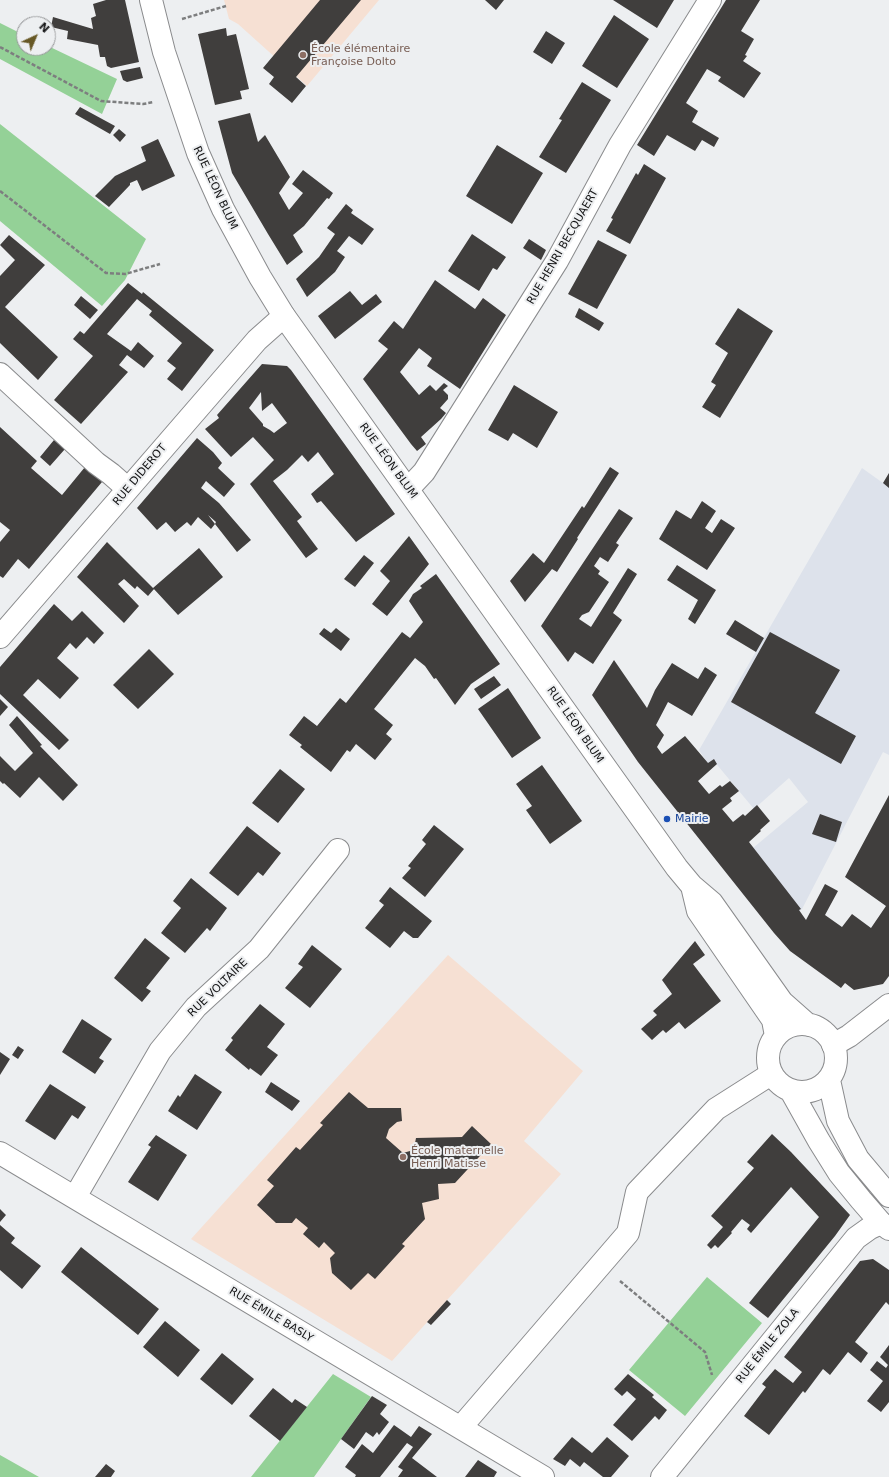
<!DOCTYPE html>
<html>
<head>
<meta charset="utf-8">
<style>
  body { margin:0 }
  #map { position:relative; width:889px; height:1477px; overflow:hidden; background:#edeff1; font-family:"DejaVu Sans",sans-serif }
  canvas { display:block }
  .north { position:absolute; left:16px; top:16px; width:40px; height:40px; box-sizing:border-box; background:#edeff1; border:1px solid #969799; border-radius:50%; rotate:44deg; font-size:11px; font-weight:700; line-height:16px; text-align:center; color:#141415 }
  .north::after { content:''; display:block; margin:auto; width:14px; height:18px; background:#675825; clip-path:polygon(50% 0,100% 100%,50% 72%,0 100%) }
</style>
</head>
<body>
<div id="map">
<canvas width="889" height="1477"></canvas>
<div class="north">N</div>
</div>
<script>
const ctx = document.querySelector('canvas').getContext('2d');
ctx.lineJoin = 'round';
function paint(path, color) { ctx.fillStyle = color; ctx.fill(path, 'evenodd'); }
const poly = rows => new Path2D(rows.map(r => 'M' + r).join(''));
function strokePath(path, color, width, dash) { ctx.strokeStyle = color; ctx.lineWidth = width; ctx.lineCap = dash ? 'butt' : 'round'; ctx.setLineDash(dash || []); ctx.stroke(path); }
function drawText(font, color, halo, rows, align = 'center') {
  ctx.font = font + ' "DejaVu Sans",sans-serif'; ctx.lineWidth = 4; ctx.setLineDash([]); ctx.textBaseline = 'middle'; ctx.strokeStyle = halo; ctx.fillStyle = color; for (const [text, x, y, turn = 0] of rows) {
    ctx.save(); ctx.translate(x, y); ctx.rotate((+turn || 0) * Math.PI / 180); ctx.textAlign = isNaN(turn) ? turn : align; if (halo) ctx.strokeText(text, 0, 0); ctx.fillText(text, 0, 0); ctx.restore();
  }
}
paint(poly([
  [862,468,883,483,889,473,889,755,883,752,802,909,775,933,763,860,753,848,808,802,789,778,754,809,713,760,708,764,699,750]
]), '#dde2eb');
paint(poly([
  [224,0,379,0,307,86,238,24,229,19],
  [448,955,583,1071,524,1141,561,1174,392,1361,191,1239]
]), '#f6e0d3');
paint(poly([
  [0,23,24,35,24,48,48,48,48,46,117,79,102,114,0,59],
  [0,124,146,239,125,280,102,306,0,221],
  [707,1277,762,1323,685,1416,629,1370],
  [333,1374,371,1397,314,1477,251,1477],
  [0,1455,39,1477,0,1477]
]), '#94d197');
paint(poly([
  [106,0,125,0,139,62,111,68,107,66,105,57,100,57,98,45,67,39,68,31,51,27,53,17,93,29,91,18,96,16,93,4],
  [320,0,361,0,296,77,306,86,292,103,269,84,274,77,263,68],
  [485,0,504,0,496,10],
  [613,0,674,0,657,28],
  [726,0,760,0,741,31,754,39,745,55,747,56,743,61,761,73,744,98,718,81,721,77,707,69,686,103,698,111,692,122,719,138,714,147,702,140,695,151,667,135,654,156,637,145],
  [614,15,649,39,617,88,582,66],
  [226,28,227,36,236,34,249,89,240,91,242,99,215,105,198,34],
  [546,31,565,43,552,64,533,52],
  [140,67,143,78,127,82,123,80,120,71],
  [582,82,611,100,566,173,539,157,562,120,559,119],
  [80,107,115,126,110,134,75,114],
  [250,113,258,142,265,135,290,177,279,193,289,210,303,193,292,184,303,170,333,193,329,199,327,198,304,226,293,235,303,252,287,265,268,234,232,173,218,121],
  [119,129,126,135,120,142,113,135],
  [158,139,175,176,142,191,137,180,130,183,130,185,109,207,95,196,115,176,146,161,141,147],
  [497,145,543,173,512,224,466,196],
  [644,164,666,178,630,244,606,231,613,219,611,218,636,173,638,175],
  [346,204,353,210,351,213,374,229,362,245,349,236,337,251,345,257,335,272,307,297,296,279,319,257,335,234,327,228],
  [472,234,506,257,497,270,493,268,479,291,448,271],
  [9,235,45,265,5,307,58,357,38,380,0,343,0,276,15,260,0,245],
  [529,239,546,250,541,260,523,248],
  [598,240,627,255,597,309,568,294],
  [435,280,475,309,483,298,506,315,460,389,427,366,432,358,419,348,400,372,419,395,430,385,436,391,444,383,448,386,443,390,448,395,448,399,440,408,446,413,441,419,421,437,426,444,417,451,411,444,363,379,388,349,378,341,394,321,403,329],
  [128,283,142,294,143,292,214,350,182,391,167,379,176,368,167,361,182,343,149,315,152,311,137,299,107,334,131,351,138,342,154,356,144,368,127,355,119,365,128,372,81,424,54,400,93,356,73,339,80,331,84,334],
  [350,291,362,305,376,294,382,302,335,339,318,316],
  [81,296,98,310,90,319,74,305],
  [579,308,604,323,599,331,575,317],
  [738,308,773,331,720,418,702,407,716,385,711,382,728,353,715,344],
  [262,364,287,366,291,370,395,514,356,542,321,501,317,503,311,494,334,474,318,452,308,462,302,455,287,470,273,481,302,517,297,521,318,549,306,558,250,484,274,460,253,437,231,457,205,429,219,418,217,415],
  [261,392,262,411,272,403,287,423,274,433,270,430,263,426,263,424,249,408],
  [514,385,558,412,537,448,513,433,508,441,488,430],
  [0,427,37,461,31,468,62,495,85,467,102,482,29,569,18,559,3,578,0,576,0,542,10,530,0,522],
  [197,438,213,452,222,463,218,468,235,484,224,497,206,481,201,488,219,503,251,540,237,552,215,524,216,522,208,515,215,524,211,529,198,517,191,526,187,522,175,532,166,522,157,530,137,508],
  [54,440,65,449,50,466,40,457],
  [610,467,619,473,577,538,578,539,557,572,552,569,525,602,510,581,533,553,544,563,582,506,584,508],
  [889,473,889,488,883,483],
  [702,501,716,511,705,528,712,533,721,519,735,528,707,570,659,539,676,510,691,519],
  [619,509,633,518,616,543,619,545,608,562,600,557,594,566,600,571,598,574,609,582,589,612,582,615,579,619,591,627,628,568,637,574,613,613,622,620,593,664,575,652,568,662,541,626],
  [409,536,429,564,387,616,372,604,390,581,380,571],
  [107,542,154,589,148,596,137,586,135,589,124,579,118,584,139,606,124,623,77,577],
  [199,548,223,577,178,615,153,588],
  [364,555,374,563,355,587,344,579],
  [677,565,716,590,695,624,688,619,698,600,667,580],
  [436,574,500,664,471,684,455,705,436,678,434,679,425,666,415,658,374,709,393,725,386,734,392,739,375,760,356,744,350,752,347,750,331,772,300,747,302,745,289,735,304,716,317,726,340,698,346,703,402,632,410,638,423,622,409,601,413,594,422,588,420,586],
  [54,604,72,621,82,611,104,633,94,644,87,637,76,649,70,643,57,658,79,678,60,699,38,679,23,695,69,740,59,750,0,694,0,667],
  [735,620,764,638,756,652,726,634],
  [324,628,331,633,336,628,350,639,341,651,319,634],
  [770,632,840,670,815,713,856,736,841,764,731,702],
  [149,649,174,674,138,709,113,685],
  [614,660,647,708,655,690,672,663,698,679,705,667,717,675,692,716,668,702,656,725,664,735,657,747,662,754,685,736,708,763,714,759,717,764,698,781,709,794,720,785,722,787,730,781,739,791,730,798,732,801,722,809,733,822,743,814,745,816,757,805,770,821,760,830,761,831,749,842,801,909,799,910,806,920,825,884,838,891,825,915,842,927,852,914,871,928,886,906,845,877,889,795,889,976,883,984,854,990,845,983,841,988,790,951,774,933,638,762,592,695],
  [494,676,501,685,481,699,474,689],
  [508,688,541,738,512,758,478,709],
  [0,699,8,707,0,716],
  [17,716,42,745,40,746,78,785,63,801,39,777,20,798,4,783,3,784,0,781,0,756,15,771,33,753,9,725],
  [542,765,582,821,550,844,526,810,532,806,516,784],
  [280,769,305,789,278,823,252,803],
  [820,814,842,822,836,842,812,834],
  [434,825,464,849,425,897,402,878,411,868,408,866,426,844,422,840],
  [247,826,281,853,263,876,258,872,238,896,209,873],
  [191,878,227,908,210,931,207,928,185,953,161,933,181,908,173,901],
  [390,887,432,921,418,938,413,938,404,931,390,948,365,928,384,905,379,901],
  [145,938,170,958,146,988,151,991,142,1002,114,978],
  [695,941,705,955,693,964,721,1001,685,1029,679,1022,666,1033,663,1030,652,1040,641,1029,657,1015,653,1011,672,994,662,980],
  [312,945,342,969,310,1008,285,988,303,967,298,964],
  [260,1004,285,1024,267,1047,278,1055,261,1076,250,1068,249,1070,225,1050,233,1040,231,1038],
  [82,1019,112,1039,99,1058,104,1061,95,1074,62,1052],
  [18,1046,24,1050,18,1059,12,1055],
  [0,1052,10,1059,0,1075],
  [195,1074,222,1092,197,1130,168,1111,178,1095,180,1097],
  [271,1082,300,1101,292,1111,265,1092],
  [50,1084,86,1107,78,1119,72,1115,55,1140,25,1121],
  [349,1092,368,1108,401,1108,402,1121,397,1122,389,1129,386,1138,403,1153,410,1151,414,1148,416,1138,462,1137,472,1126,491,1144,455,1183,438,1184,439,1199,422,1203,425,1219,402,1244,405,1246,375,1279,368,1273,351,1290,332,1273,330,1258,335,1253,324,1242,319,1248,303,1234,308,1228,296,1218,292,1223,276,1223,257,1205,274,1186,267,1180,296,1147,300,1150,323,1125,320,1123],
  [772,1134,791,1152,850,1215,835,1236,768,1318,749,1303,819,1217,791,1187,751,1233,747,1229,750,1225,742,1219,731,1232,732,1233,718,1248,715,1245,711,1249,707,1245,723,1227,711,1216,754,1168,747,1162],
  [156,1135,187,1155,158,1201,128,1182,151,1147,148,1145],
  [0,1209,6,1215,0,1222],
  [0,1225,15,1238,11,1243,41,1266,22,1289,0,1270],
  [81,1247,159,1309,138,1335,61,1272],
  [873,1259,889,1270,889,1305,886,1302,855,1342,868,1353,861,1363,848,1352,830,1375,823,1369,805,1393,803,1391,769,1435,744,1416,766,1387,762,1384,775,1369,793,1383,802,1372,784,1357,860,1261],
  [447,1300,451,1304,431,1325,427,1322],
  [165,1321,200,1350,178,1377,143,1347],
  [889,1345,889,1402,881,1412,867,1401,883,1381,870,1370,877,1361,886,1368,888,1365,880,1357],
  [222,1353,254,1379,232,1405,200,1379],
  [628,1374,654,1395,652,1397,667,1410,659,1420,655,1416,632,1441,613,1425,636,1399,627,1391,622,1396,614,1389],
  [273,1388,292,1403,295,1399,307,1407,280,1441,249,1416],
  [372,1396,387,1405,380,1414,389,1422,379,1435,377,1432,373,1437,366,1432,354,1449,341,1439],
  [394,1425,411,1437,419,1426,432,1434,412,1458,437,1477,398,1477,403,1470,398,1467,413,1447,407,1443,380,1477,355,1477,356,1475,345,1467,362,1444,373,1453],
  [572,1437,592,1453,607,1437,629,1456,611,1477,603,1477,584,1462,580,1467,570,1459,565,1466,553,1459],
  [478,1460,497,1472,494,1477,465,1477],
  [106,1464,115,1471,111,1477,95,1477]
]), '#403e3d');
const minor = poly([
  [0,374,96,463,111,474,128,489],
  [408,489,424,472,557,261,620,145,710,0],
  [0,637,257,340,284,316],
  [833,1045,849,1036,889,1005],
  [0,1153,543,1477],
  [75,1197,160,1051,196,1007,259,949,338,850],
  [461,1427,628,1233,637,1192,716,1109,771,1074],
  [662,1477,856,1238,870,1228,881,1223]
]);
const tertiary = poly([
  [151,0,164,52,198,153,223,209,260,277,284,316,677,868,692,886,712,903,782,1002,808,1025],
  [692,886,698,911,773,1020,776,1036],
  '768 1058a34 34 0 1 1 68 0a34 34 0 1 1-68 0Z',
  [829,1080,838,1121,858,1159,889,1196],
  [791,1091,819,1141,839,1173,861,1200,881,1223,889,1229]
]);
strokePath(minor, '#8a8b8d', 24);
strokePath(tertiary, '#8a8b8d', 24);
strokePath(poly([
  [182,19,226,6],
  [0,47,101,101,143,104,154,102],
  [0,191,106,273,125,274,160,264],
  [620,1281,705,1352,712,1375]
]), '#7d7e7f', 2.5, [4, 2]);
strokePath(minor, '#fff', 22);
strokePath(tertiary, '#fff', 22);
for (const [x, y, r, color] of [
  [303,55,4,"#8d6e63"],
  [667,819,4,"#1a4fb4"],
  [403,1157,4,"#8d6e63"]
]) { const dot = new Path2D(); dot.arc(x, y, r, 0, 2 * Math.PI); ctx.fillStyle = color; ctx.fill(dot); strokePath(dot, '#edeff1', 1.5); }
drawText('11px', '#785e54', '#edeff1', [
  ["École élémentaire",311,49],
  ["Françoise Dolto",311,62],
  ["École maternelle",411,1151],
  ["Henri Matisse",411,1164]
], 'left');
drawText('11px', '#141415', '#edeff1', [
  ["RUE LÉON BLUM",215,188,65],
  ["RUE HENRI BECQUAERT",563,247,-60],
  ["RUE LÉON BLUM",388,461,54],
  ["RUE DIDEROT",140,475,-50],
  ["RUE LÉON BLUM",575,725,55],
  ["RUE VOLTAIRE",218,988,-44],
  ["RUE ÉMILE BASLY",271,1315,31],
  ["RUE ÉMILE ZOLA",768,1346,-51]
]);
drawText('11px', '#164399', '#edeff1', [
  ["Mairie",675,819]
], 'left');
</script>
</body>
</html>
